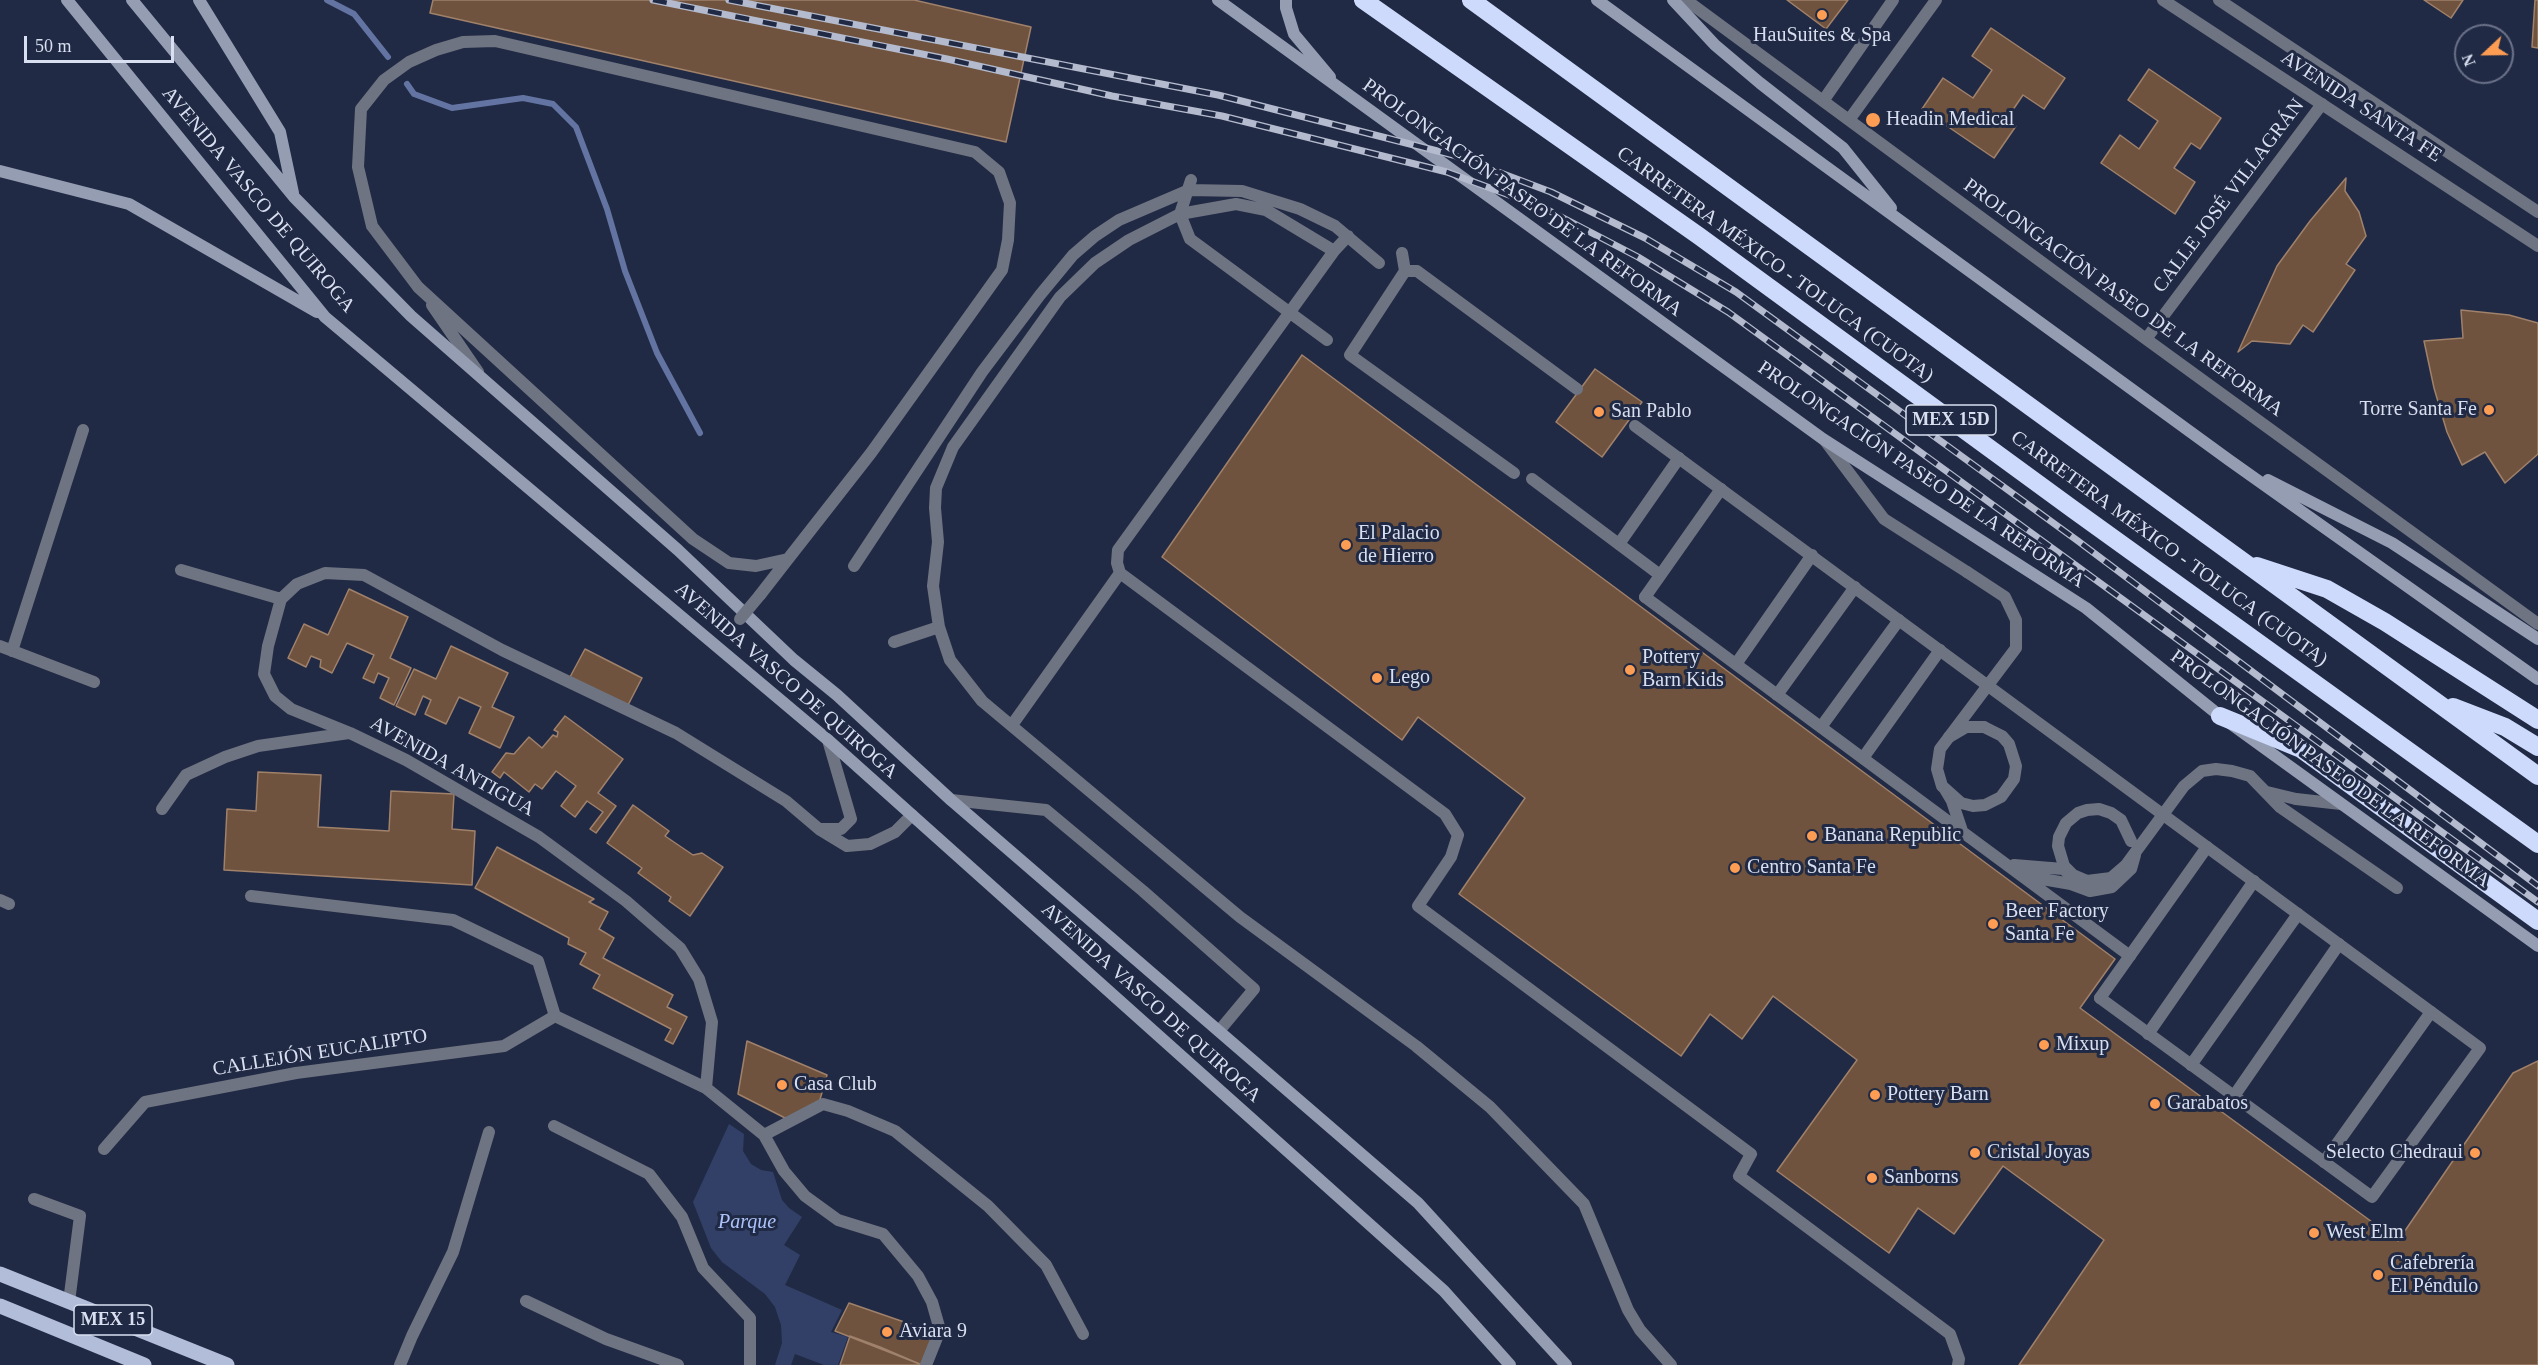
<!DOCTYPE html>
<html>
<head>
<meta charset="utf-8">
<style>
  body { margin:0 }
  #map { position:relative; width:2538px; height:1365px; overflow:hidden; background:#212a44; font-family:"Times New Roman",serif }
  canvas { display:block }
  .north { position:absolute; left:2454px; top:24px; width:60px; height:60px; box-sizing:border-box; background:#212a44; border:2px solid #6a7289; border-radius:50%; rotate:248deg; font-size:16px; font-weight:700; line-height:24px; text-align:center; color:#d8dff0 }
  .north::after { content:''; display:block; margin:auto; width:21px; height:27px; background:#fc9d53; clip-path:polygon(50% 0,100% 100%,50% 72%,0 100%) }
  .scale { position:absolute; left:24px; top:36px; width:150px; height:27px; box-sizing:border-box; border:3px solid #d8dff0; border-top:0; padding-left:8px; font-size:18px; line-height:21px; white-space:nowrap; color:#d8dff0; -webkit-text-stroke:4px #212a44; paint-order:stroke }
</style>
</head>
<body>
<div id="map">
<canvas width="2538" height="1365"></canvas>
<div class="north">N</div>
<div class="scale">50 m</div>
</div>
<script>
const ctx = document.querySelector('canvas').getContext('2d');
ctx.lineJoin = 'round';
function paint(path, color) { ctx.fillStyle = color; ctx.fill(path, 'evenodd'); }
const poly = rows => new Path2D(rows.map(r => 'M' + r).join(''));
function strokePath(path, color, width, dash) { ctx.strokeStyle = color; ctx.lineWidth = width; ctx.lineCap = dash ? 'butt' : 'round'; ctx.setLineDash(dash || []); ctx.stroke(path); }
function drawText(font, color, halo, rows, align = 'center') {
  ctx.font = font + ' "Times New Roman",serif'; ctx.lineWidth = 6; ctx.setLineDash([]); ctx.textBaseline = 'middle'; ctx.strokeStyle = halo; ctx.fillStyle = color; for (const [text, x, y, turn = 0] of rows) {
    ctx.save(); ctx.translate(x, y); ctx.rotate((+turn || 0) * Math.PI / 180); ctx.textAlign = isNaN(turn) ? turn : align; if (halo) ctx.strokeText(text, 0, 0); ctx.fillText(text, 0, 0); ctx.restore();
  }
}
paint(poly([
  [729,1124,744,1134,743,1151,751,1164,761,1170,773,1172,782,1200,789,1208,802,1217,784,1245,800,1255,785,1285,842,1310,831,1332,848,1337,838,1365,824,1365,795,1354,791,1365,775,1365,782,1343,781,1325,775,1307,765,1294,722,1262,711,1248,693,1202]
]), '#324068');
strokePath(poly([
  [327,0,354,14,388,57],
  [407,84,414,94,452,108,523,98,553,104,576,127,607,209,625,271,657,353,700,433]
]), '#6374a2', 6);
const building = poly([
  [433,0,914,0,1031,27,1006,142,430,13,433,0],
  [1787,0,1848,0,1826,29,1787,0],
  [2424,0,2463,0,2451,18,2424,0],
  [2535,0,2538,0,2538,48,2532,47,2535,0],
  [1991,28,2065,78,2044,109,2023,95,2006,120,2016,126,1994,158,1922,109,1943,78,1973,98,1992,70,1972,56,1991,28],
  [2149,69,2221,118,2200,149,2191,143,2174,168,2195,182,2175,214,2101,163,2120,135,2139,149,2158,121,2128,100,2149,69],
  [2346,178,2345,191,2359,212,2366,236,2346,264,2355,270,2313,332,2303,325,2290,344,2252,341,2238,352,2277,266,2310,221,2346,178],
  [2461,310,2509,315,2538,323,2538,454,2505,483,2485,452,2462,465,2447,432,2434,388,2424,341,2463,338,2461,310],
  [1302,355,2115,959,2080,1008,2398,1241,2513,1073,2538,1061,2538,1365,2019,1365,2104,1240,2003,1166,1954,1234,1918,1208,1889,1253,1777,1171,1857,1060,1773,996,1742,1039,1710,1014,1681,1056,1459,894,1525,798,1418,717,1402,740,1162,557,1302,355],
  [1595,369,1642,402,1602,457,1556,422,1595,369],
  [349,589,408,617,390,658,411,668,394,705,380,698,389,678,378,673,374,683,363,678,374,655,347,643,332,673,320,667,321,660,311,656,306,667,288,658,304,624,328,635,349,589],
  [451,646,508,673,492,707,514,717,500,748,469,733,481,707,459,697,446,724,425,714,431,700,423,696,415,715,396,706,414,669,436,679,451,646],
  [585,649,642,678,627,707,570,677,585,649],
  [565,716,623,759,598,793,616,806,596,833,590,829,603,812,587,801,575,817,561,806,576,786,556,771,542,789,535,784,529,792,504,772,500,778,492,772,506,753,514,754,529,737,542,748,553,735,557,737,558,732,554,730,565,716],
  [258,772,321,775,318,827,389,831,391,791,454,794,452,829,475,831,472,885,224,870,227,809,256,811,258,772],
  [633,805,669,831,665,836,693,855,702,853,723,867,690,916,669,901,671,897,638,873,642,868,607,843,633,805],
  [497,847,594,899,589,902,608,912,599,929,614,938,603,958,673,995,667,1007,687,1017,673,1044,665,1040,671,1029,593,988,600,975,580,964,586,953,568,944,569,938,475,888,497,847],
  [747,1041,827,1075,819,1103,791,1121,738,1094,747,1041],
  [849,1303,939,1334,922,1365,835,1331,849,1303],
  [850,1336,880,1347,922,1365,840,1365,850,1336]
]);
paint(building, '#6f533e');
strokePath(building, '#a0816b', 1.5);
strokePath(poly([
  [1191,180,1180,214,1190,239,1327,340],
  [1348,236,1334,251,1118,550,1117,563,1120,573,1445,814,1458,835,1451,857,1418,906,1751,1154,1739,1176,1950,1334,1959,1359,1958,1365],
  [1334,251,1266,210,1236,204,1180,214,1129,240,1095,263,1060,297,953,447,936,488,935,508,938,542,933,586,939,627,950,660,982,701,1240,917,1416,1046,1490,1107,1584,1204,1628,1310,1640,1330,1671,1365],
  [1402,253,1405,271],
  [432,305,478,372],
  [1635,426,2480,1048,2372,1197,2100,998],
  [1826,442,1884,519,1967,572],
  [1514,473,1350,355,1405,271,1417,271,1577,389],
  [1532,479,1660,575],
  [854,566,982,372,1040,295,1073,255,1095,236,1119,220,1189,190,1242,191,1300,209,1335,226,1379,263],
  [760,595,788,559,871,453,1002,270,1008,240,1010,203,999,172,975,152,495,41,463,42,436,50,409,62,384,80,361,109,358,167,372,226,418,287,693,539,729,563,756,566,788,559],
  [1645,597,2130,956],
  [894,642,939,627],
  [1012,725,1120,573],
  [1949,737,1966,727,1984,727],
  [1946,791,1952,801,1962,831],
  [2296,799,2341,804],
  [951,800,1046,810,1143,891,1254,989,1219,1031],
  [2014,865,2063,869,2071,875],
  [2025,876,2071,884,2090,891,2112,887,2131,869,2135,855],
  [34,1199,80,1216,69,1302],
  [400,1365,412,1336,453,1252,489,1132]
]), '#6f7482', 12);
strokePath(poly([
  [1686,0,2146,339,2538,624],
  [1823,101,1893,0],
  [1849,120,1936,0],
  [2146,339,2322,104],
  [181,570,281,599],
  [0,646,94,682],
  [12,651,83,430],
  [162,809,186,775,225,757,258,746,349,733],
  [821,829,841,829,851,819,828,740],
  [251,896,453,920,538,961,555,1016],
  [0,900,9,904],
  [555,1016,706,1088,764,1135,784,1171,805,1196,838,1220,883,1234,918,1276,932,1302,940,1330,926,1365],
  [706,1088,712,1022,699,979,680,948,626,901,539,837,406,760,350,733,291,709,275,696,264,674,268,646,281,599,297,584,325,573,364,575,502,650,676,733,786,801,819,829,847,846,870,844,895,832,912,815],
  [554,1126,649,1174,682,1217,703,1268,750,1318,750,1365],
  [764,1135,823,1104,848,1111,895,1131,988,1206,1046,1265,1083,1334],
  [104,1149,145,1102,296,1073,504,1046,555,1016],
  [526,1301,606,1339,678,1365]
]), '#6f7482', 12);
strokePath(poly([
  [2163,0,2538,246],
  [2219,0,2538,212]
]), '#6f7482', 12);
strokePath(poly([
  [67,0,325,317,828,740,1444,1291,1510,1365],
  [132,0,294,197,411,316,678,550,794,660,837,695,951,800,1418,1203,1566,1365],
  [199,0,280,132,293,193],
  [1218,0,1823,439,2086,608,2220,716,2538,946],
  [1286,0,1286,8,1294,34,1330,77],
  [1597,0,2229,460,2538,679],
  [1673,0,1715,45,1760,83,1843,148,1891,208],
  [0,171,129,204,317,312],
  [2268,480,2392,543,2538,639]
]), '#959db3', 12);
strokePath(poly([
  [0,1274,227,1365],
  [0,1306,144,1365]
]), '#b2bdda', 15);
strokePath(poly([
  [1363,0,1699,236,2074,510,2538,844],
  [1471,0,2538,776],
  [2257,566,2327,589,2385,622,2538,720],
  [2453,707,2505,727,2538,747],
  [2220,716,2301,749,2538,921]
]), '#cddafc', 18);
const rail = poly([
  [653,0,947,59,1112,96,1222,116,1447,172,1544,208,1638,257,1728,312,2538,902],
  [729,0,1218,95,1453,155,1551,192,1645,238,1736,292,2078,541,2538,886]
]);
strokePath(rail, '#b4bbce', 7);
strokePath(rail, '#212a44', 4.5, [14]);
strokePath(poly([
  [1619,544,1679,458],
  [1967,572,2005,597,2016,620,2016,648,1940,749,1937,769,1942,786,1961,803,1973,806,1985,805,2001,797,2014,779,2016,766,2009,744,2002,736,1984,727],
  [1645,597,1721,489],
  [740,619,760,595],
  [1736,664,1812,555],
  [1777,695,1855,587],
  [1821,727,1899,620],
  [1863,758,1940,650],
  [2267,792,2296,799],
  [2131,841,2121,820,2111,813,2099,809,2087,810,2078,813,2066,823,2059,837,2058,846,2064,866,2073,875,2087,881,2111,878,2126,865,2184,786,2202,771,2216,769,2232,771,2250,776,2280,807,2397,888],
  [2100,998,2207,847],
  [2148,1034,2254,881],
  [2191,1065,2298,914],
  [2234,1096,2339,944],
  [2324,1162,2431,1012]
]), '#6f7482', 12);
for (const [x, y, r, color] of [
  [1822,15,6,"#fc9d53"],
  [1873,120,8,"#fc9d53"],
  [2489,410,6,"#fc9d53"],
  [1599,412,6,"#fc9d53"],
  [1346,545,6,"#fc9d53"],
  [1630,670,6,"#fc9d53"],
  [1377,678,6,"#fc9d53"],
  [1812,836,6,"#fc9d53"],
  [1735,868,6,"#fc9d53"],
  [1993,924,6,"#fc9d53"],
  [2044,1045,6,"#fc9d53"],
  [782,1085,6,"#fc9d53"],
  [1875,1095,6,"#fc9d53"],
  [2155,1104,6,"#fc9d53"],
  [1975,1153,6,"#fc9d53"],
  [2475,1153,6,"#fc9d53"],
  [1872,1178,6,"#fc9d53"],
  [2314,1233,6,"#fc9d53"],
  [2378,1275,6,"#fc9d53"],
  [887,1332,6,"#fc9d53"]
]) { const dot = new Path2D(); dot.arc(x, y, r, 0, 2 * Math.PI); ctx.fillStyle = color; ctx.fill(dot); strokePath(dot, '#212a44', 2); }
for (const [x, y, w] of [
  [1951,420,90],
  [113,1320,78]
]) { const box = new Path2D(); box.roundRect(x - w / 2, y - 15, w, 30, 4.5); ctx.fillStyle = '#212a44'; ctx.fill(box); strokePath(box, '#d8dff0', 1.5); }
drawText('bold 18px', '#d8dff0', null, [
  ["MEX 15D",1951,420],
  ["MEX 15",113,1320]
]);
drawText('20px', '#d8dff0', '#212a44', [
  ["HauSuites & Spa",1822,36,"center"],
  ["Headin Medical",1886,120],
  ["Torre Santa Fe",2477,410,"right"],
  ["San Pablo",1611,412],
  ["El Palacio",1358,534],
  ["de Hierro",1358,557],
  ["Pottery",1642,658],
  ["Barn Kids",1642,681],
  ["Lego",1389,678],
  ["Banana Republic",1824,836],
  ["Centro Santa Fe",1747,868],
  ["Beer Factory",2005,912],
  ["Santa Fe",2005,935],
  ["Mixup",2056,1045],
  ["Casa Club",794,1085],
  ["Pottery Barn",1887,1095],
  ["Garabatos",2167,1104],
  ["Cristal Joyas",1987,1153],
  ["Selecto Chedraui",2463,1153,"right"],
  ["Sanborns",1884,1178],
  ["West Elm",2326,1233],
  ["Cafebrería",2390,1264],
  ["El Péndulo",2390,1287],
  ["Aviara 9",899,1332]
], 'left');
drawText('20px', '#d8dff0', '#212a44', [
  ["AVENIDA SANTA FE",2361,107,33],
  ["CALLE JOSÉ VILLAGRÁN",2229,196,-53],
  ["PROLONGACIÓN PASEO DE LA REFORMA",1522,198,36],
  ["AVENIDA VASCO DE QUIROGA",258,200,50],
  ["CARRETERA MÉXICO - TOLUCA (CUOTA)",1775,265,36],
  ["PROLONGACIÓN PASEO DE LA REFORMA",2123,298,36],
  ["PROLONGACIÓN PASEO DE LA REFORMA",1921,475,34],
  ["CARRETERA MÉXICO - TOLUCA (CUOTA)",2169,549,36],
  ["AVENIDA VASCO DE QUIROGA",786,681,41],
  ["AVENIDA ANTIGUA",452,767,29],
  ["PROLONGACIÓN PASEO DE LA REFORMA",2330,769,36],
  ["AVENIDA VASCO DE QUIROGA",1151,1003,42],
  ["CALLEJÓN EUCALIPTO",320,1053,-9]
]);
drawText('italic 20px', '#acc2fa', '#212a44', [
  ["Parque",747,1223]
]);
</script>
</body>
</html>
